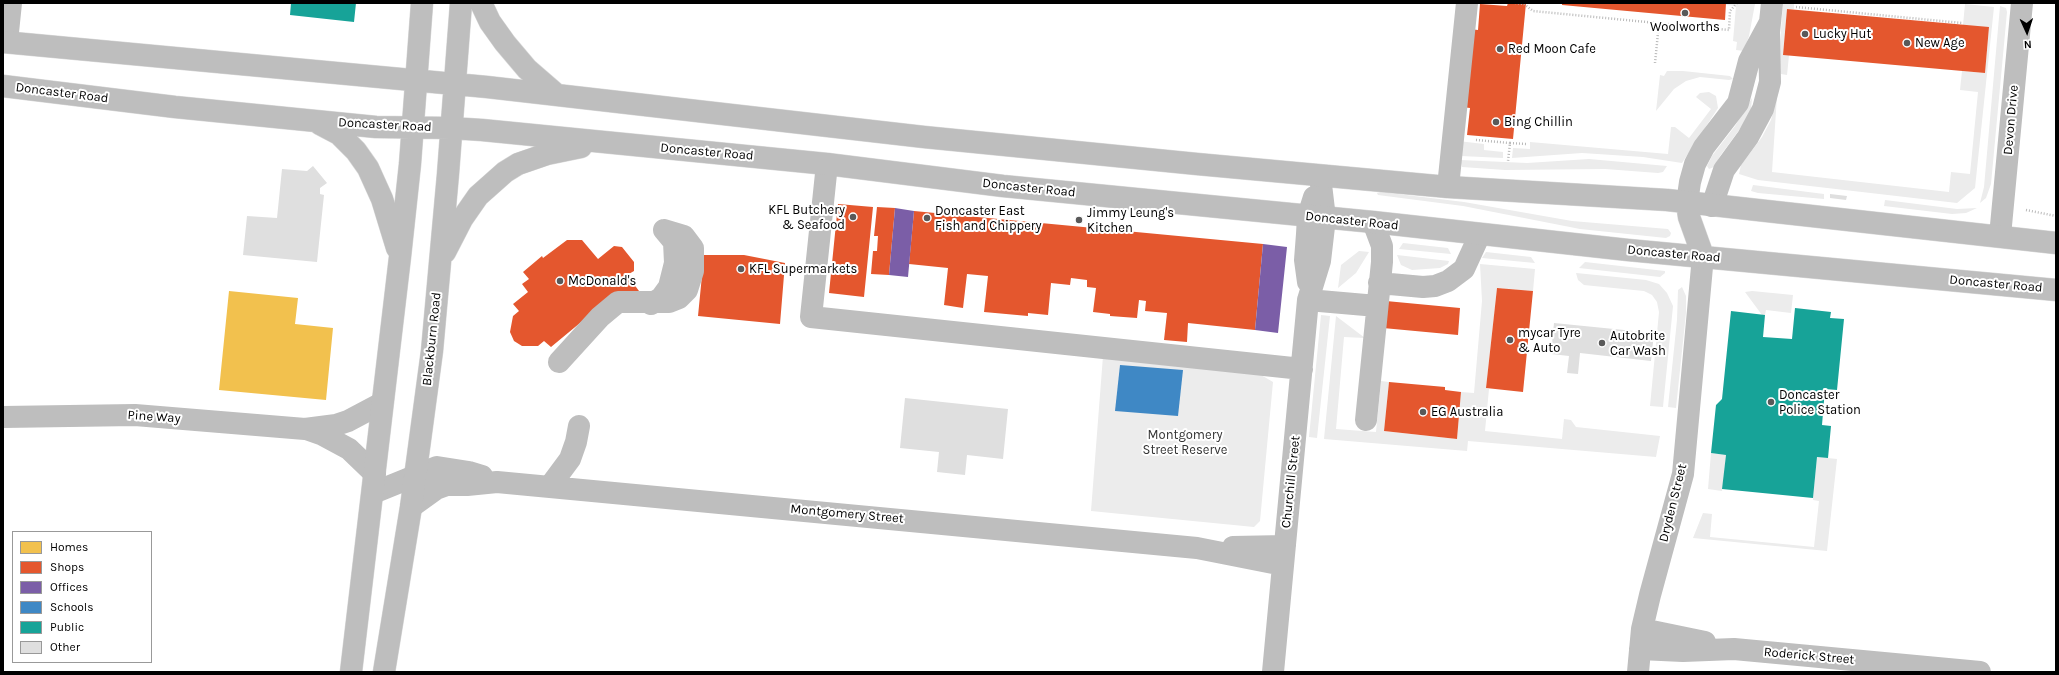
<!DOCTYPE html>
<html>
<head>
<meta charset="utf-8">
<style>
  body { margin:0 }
  #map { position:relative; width:2059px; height:675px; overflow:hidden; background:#fff; font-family:Karla,sans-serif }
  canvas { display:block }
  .frame { position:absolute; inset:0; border:4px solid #000; pointer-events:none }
  .legend { position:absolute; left:12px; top:531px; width:140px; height:132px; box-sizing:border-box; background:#fff; border:1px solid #999; margin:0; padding:5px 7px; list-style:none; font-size:12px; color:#000 }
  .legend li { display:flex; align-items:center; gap:8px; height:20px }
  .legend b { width:20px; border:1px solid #999 }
  .north { position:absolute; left:2007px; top:12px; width:40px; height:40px; -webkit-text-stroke:3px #fff; paint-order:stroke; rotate:177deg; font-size:11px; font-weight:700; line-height:16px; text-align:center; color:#000 }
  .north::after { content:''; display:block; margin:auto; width:14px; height:18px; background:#000; clip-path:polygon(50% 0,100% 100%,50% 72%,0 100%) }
</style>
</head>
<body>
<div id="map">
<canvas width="2059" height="675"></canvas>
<div class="frame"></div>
<ul class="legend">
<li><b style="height:11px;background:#f2c14e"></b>Homes</li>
<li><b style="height:11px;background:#e4572e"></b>Shops</li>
<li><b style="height:11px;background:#7b5ea7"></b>Offices</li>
<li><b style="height:11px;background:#3f88c5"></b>Schools</li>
<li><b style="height:11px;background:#17a398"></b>Public</li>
<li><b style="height:11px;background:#dfdfdf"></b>Other</li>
</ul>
<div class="north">N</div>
</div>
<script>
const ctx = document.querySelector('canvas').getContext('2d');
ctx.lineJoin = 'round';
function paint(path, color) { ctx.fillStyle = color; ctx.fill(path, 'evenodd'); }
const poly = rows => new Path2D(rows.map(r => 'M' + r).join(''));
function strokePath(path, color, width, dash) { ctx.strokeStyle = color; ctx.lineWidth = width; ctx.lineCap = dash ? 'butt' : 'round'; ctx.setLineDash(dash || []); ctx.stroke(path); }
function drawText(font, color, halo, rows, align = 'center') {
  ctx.font = font + ' Karla,sans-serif'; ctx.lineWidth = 4; ctx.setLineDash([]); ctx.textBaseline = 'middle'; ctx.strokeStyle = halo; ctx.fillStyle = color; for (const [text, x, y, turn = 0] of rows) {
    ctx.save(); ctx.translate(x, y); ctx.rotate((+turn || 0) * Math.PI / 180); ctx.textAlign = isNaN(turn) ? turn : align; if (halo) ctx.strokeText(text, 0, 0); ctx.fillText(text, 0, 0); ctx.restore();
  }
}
paint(poly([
  [1726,3,1755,4,1749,36,1744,51,1736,50,1737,42,1733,41,1736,6,1726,5],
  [1783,3,1794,3,1794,9,1787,9,1783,54,1789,55,1787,75,1781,74,1778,69],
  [1965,4,1994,7,1975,188,1957,203,1758,180,1739,174,1741,165,1762,137,1771,120,1777,96,1772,172,1949,192,1951,172,1970,174,1978,92,1960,90,1962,71,1985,73,1989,28,1963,25],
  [2000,6,2006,8,2007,12,1991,184,1986,198,1980,203,1984,187],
  [1667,71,1683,71,1730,76,1733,79,1729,80,1700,77,1686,81,1674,89,1656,111,1660,75,1664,76],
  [1709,92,1716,96,1718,108,1682,163,1643,157,1582,153,1512,158,1513,148,1530,149,1530,142,1668,154,1671,127,1675,127,1689,138,1711,109,1696,97,1700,93],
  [1752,98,1751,109,1742,126,1720,156,1714,167,1709,169,1707,166,1712,156,1735,126],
  [1458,141,1484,144,1484,150,1503,152,1503,158,1461,156],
  [1589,159,1667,166,1663,172,1658,173,1605,169,1505,170,1462,167,1460,160,1527,163],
  [1753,185,1824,194,1824,199,1758,193,1751,191],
  [1381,192,1464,202,1572,221,1668,229,1671,233,1670,236,1666,238,1580,229,1463,206,1378,195,1377,193],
  [1885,200,1957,209,1977,208,1966,213,1952,214,1884,206],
  [1403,243,1448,248,1451,254,1399,249],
  [1359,251,1369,252,1356,273,1338,288,1341,265],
  [1486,252,1531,257,1535,263,1482,258],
  [1397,255,1449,261,1448,264,1440,268,1412,270,1401,265],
  [1585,262,1665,271,1665,273,1660,277,1579,268],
  [1480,264,1535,269,1533,291,1497,288,1486,388,1489,389,1485,431,1562,439,1564,419,1571,420,1576,427,1660,436,1656,457,1468,441,1467,451,1324,439,1336,316,1365,338,1344,337,1336,429,1376,432,1381,381,1389,382,1384,431,1457,439,1461,392,1474,393,1482,301],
  [1576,273,1646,280,1659,284,1667,293,1673,306,1663,407,1650,406,1659,312,1657,302,1652,295,1644,291,1584,285,1578,280],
  [1682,287,1686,296,1686,313,1676,408,1668,407,1677,320,1678,290],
  [1752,291,1793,295,1791,313,1766,310,1765,315,1762,315,1745,292],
  [1321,315,1330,316,1317,438,1309,437],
  [1103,356,1256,372,1273,382,1260,521,1254,527,1091,511],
  [1711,453,1726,455,1722,491,1708,489],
  [1817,457,1837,459,1827,551,1693,538,1703,513,1712,514,1710,537,1814,547,1819,501,1813,500,1813,498]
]), '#ececec');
paint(poly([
  [229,291,298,298,295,324,333,328,326,400,219,390]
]), '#f2c14e');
paint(poly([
  [1508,3,1526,3,1513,139,1467,135,1470,108,1462,107,1470,29,1478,30,1480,4,1507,6],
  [1562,3,1726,3,1725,20,1562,5],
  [1787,9,1989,27,1985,73,1783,55],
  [838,204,873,207,864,297,829,293],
  [877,207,895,208,889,275,871,274,873,251,877,251,878,236,874,236],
  [914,211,1263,244,1255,330,1188,323,1187,342,1164,340,1167,313,1145,311,1146,301,1139,300,1137,318,1110,316,1110,314,1093,312,1096,288,1087,287,1087,280,1071,278,1070,285,1051,283,1048,315,1028,313,1028,316,984,312,988,276,967,274,963,308,944,305,948,268,909,264],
  [567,240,582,240,598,259,614,246,622,247,634,262,634,271,627,275,639,291,643,291,615,294,551,347,544,341,538,346,522,346,514,341,510,332,513,316,519,311,513,304,528,292,522,284,529,279,523,272,542,256,543,258],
  [704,255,744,255,785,263,780,324,698,316],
  [1497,288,1533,291,1523,392,1486,388],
  [1386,301,1460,308,1458,335,1383,328],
  [1389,382,1445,387,1445,390,1461,392,1457,439,1384,431]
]), '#e4572e');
paint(poly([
  [895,208,914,211,908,277,889,275],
  [1263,244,1287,247,1278,333,1255,330]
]), '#7b5ea7');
paint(poly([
  [1120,365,1183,370,1178,416,1115,411]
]), '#3f88c5');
paint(poly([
  [291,3,356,3,354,22,290,15],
  [1795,308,1831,312,1830,318,1844,319,1837,390,1825,389,1822,425,1831,426,1828,458,1817,457,1813,498,1722,489,1726,455,1711,453,1716,405,1722,399,1731,311,1765,315,1763,337,1792,339]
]), '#17a398');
paint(poly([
  [313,166,327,183,320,188,320,194,324,195,317,262,243,255,247,216,277,218,282,169,307,171],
  [1830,194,1847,196,1846,200,1830,198],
  [1554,323,1654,333,1651,361,1580,353,1578,374,1567,373,1569,356,1551,354],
  [905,398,1008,409,1003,459,967,455,965,475,937,472,939,452,900,448]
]), '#dfdfdf');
const major = poly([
  [481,3,490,22,505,43,527,69,557,95],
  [3,42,487,87,924,137,1197,164,1448,187,1667,200,2056,243],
  [3,86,175,107,376,127,451,128,482,130,827,164,1003,186,1373,222,1628,250,2056,290],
  [320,124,339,134,356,151,368,168,382,199,397,248],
  [1687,203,1689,217,1703,256],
  [445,252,462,219,478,196,505,172,518,164,547,154,581,147],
  [351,672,400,257,410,164,422,3],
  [384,672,411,507,432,351,448,174,461,3]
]);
strokePath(major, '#dbdbdb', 23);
strokePath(poly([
  [1515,3,1524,4,1533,11,1729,30,1730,11,1737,3],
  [1796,7,1962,23],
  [1655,63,1659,23],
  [1476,140,1510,143,1508,161],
  [1510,143,1526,144],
  [2026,210,2056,216]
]), '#b9b9b9', 2.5, [1, 2]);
strokePath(poly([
  [7,42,11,3],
  [827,164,811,317,1302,369],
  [1448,187,1467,3],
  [1687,203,1690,182,1695,164,1704,147,1738,103,1749,61,1769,24],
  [1712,206,1724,170,1748,137,1763,109,1770,82,1769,32,1772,3],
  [2000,236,2022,3],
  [1308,282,1305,260,1307,234,1308,216,1314,197],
  [1379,283,1423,287,1435,286,1448,281,1464,269,1480,234],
  [1308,300,1377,306],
  [651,304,661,298,669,287,675,263,674,242,664,230],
  [559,362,600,317,618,302,669,302,679,298,687,290,693,271,693,248,684,236,664,230],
  [3,417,135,415,305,429,336,425,348,421,382,403],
  [1366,420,1382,262,1382,246,1373,222],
  [306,429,323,435,349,449,375,474],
  [550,486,570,459,576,442,579,426],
  [373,493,437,467,469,472,482,476],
  [411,507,436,489,447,485,467,485,497,482,1197,548,1283,565],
  [1233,547,1285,546],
  [1642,629,1705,642],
  [1640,649,1683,651,1734,649,1980,672],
  [1273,672,1308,300,1320,261,1325,218,1320,176],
  [1638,672,1642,629,1650,595,1683,474,1703,256]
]), '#bebebe', 22);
strokePath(major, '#bebebe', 22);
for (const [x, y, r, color] of [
  [1685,13,4,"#595959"],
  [1805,34,4,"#595959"],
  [1907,43,4,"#595959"],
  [1500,49,4,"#595959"],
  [1496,122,4,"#595959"],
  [853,217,4,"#595959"],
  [927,218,4,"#595959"],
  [1079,220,4,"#595959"],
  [741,269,4,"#595959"],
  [560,281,4,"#595959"],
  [1510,340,4,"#595959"],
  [1602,343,4,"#595959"],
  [1771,402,4,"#595959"],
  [1423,412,4,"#595959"]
]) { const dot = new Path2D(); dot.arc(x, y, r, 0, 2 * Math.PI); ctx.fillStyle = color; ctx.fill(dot); strokePath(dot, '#fff', 1.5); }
drawText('13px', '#000', '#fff', [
  ["Woolworths",1685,27,"center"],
  ["Lucky Hut",1813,34],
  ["New Age",1915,43],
  ["Red Moon Cafe",1508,49],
  ["Bing Chillin",1504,122],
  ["KFL Butchery",845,210,"right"],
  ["& Seafood",845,225,"right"],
  ["Doncaster East",935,211],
  ["Fish and Chippery",935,226],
  ["Jimmy Leung's",1087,213],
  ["Kitchen",1087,228],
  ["KFL Supermarkets",749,269],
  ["McDonald's",568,281],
  ["mycar Tyre",1518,333],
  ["& Auto",1518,348],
  ["Autobrite",1610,336],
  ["Car Wash",1610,351],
  ["Doncaster",1779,395],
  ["Police Station",1779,410],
  ["EG Australia",1431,412]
], 'left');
drawText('13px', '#000', '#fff', [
  ["Doncaster Road",62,93,7],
  ["Devon Drive",2011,120,-85],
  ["Doncaster Road",385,125,3],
  ["Doncaster Road",707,152,5],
  ["Doncaster Road",1029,188,6],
  ["Doncaster Road",1352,221,6],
  ["Doncaster Road",1674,254,5],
  ["Doncaster Road",1996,284,5],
  ["Blackburn Road",432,339,-84],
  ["Pine Way",154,417,4],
  ["Churchill Street",1291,482,-84],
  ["Dryden Street",1673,503,-76],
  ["Montgomery Street",847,514,5],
  ["Roderick Street",1809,656,5]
]);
drawText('13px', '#333', '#fff', [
  ["Montgomery",1185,435],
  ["Street Reserve",1185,450]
]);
</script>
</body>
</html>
